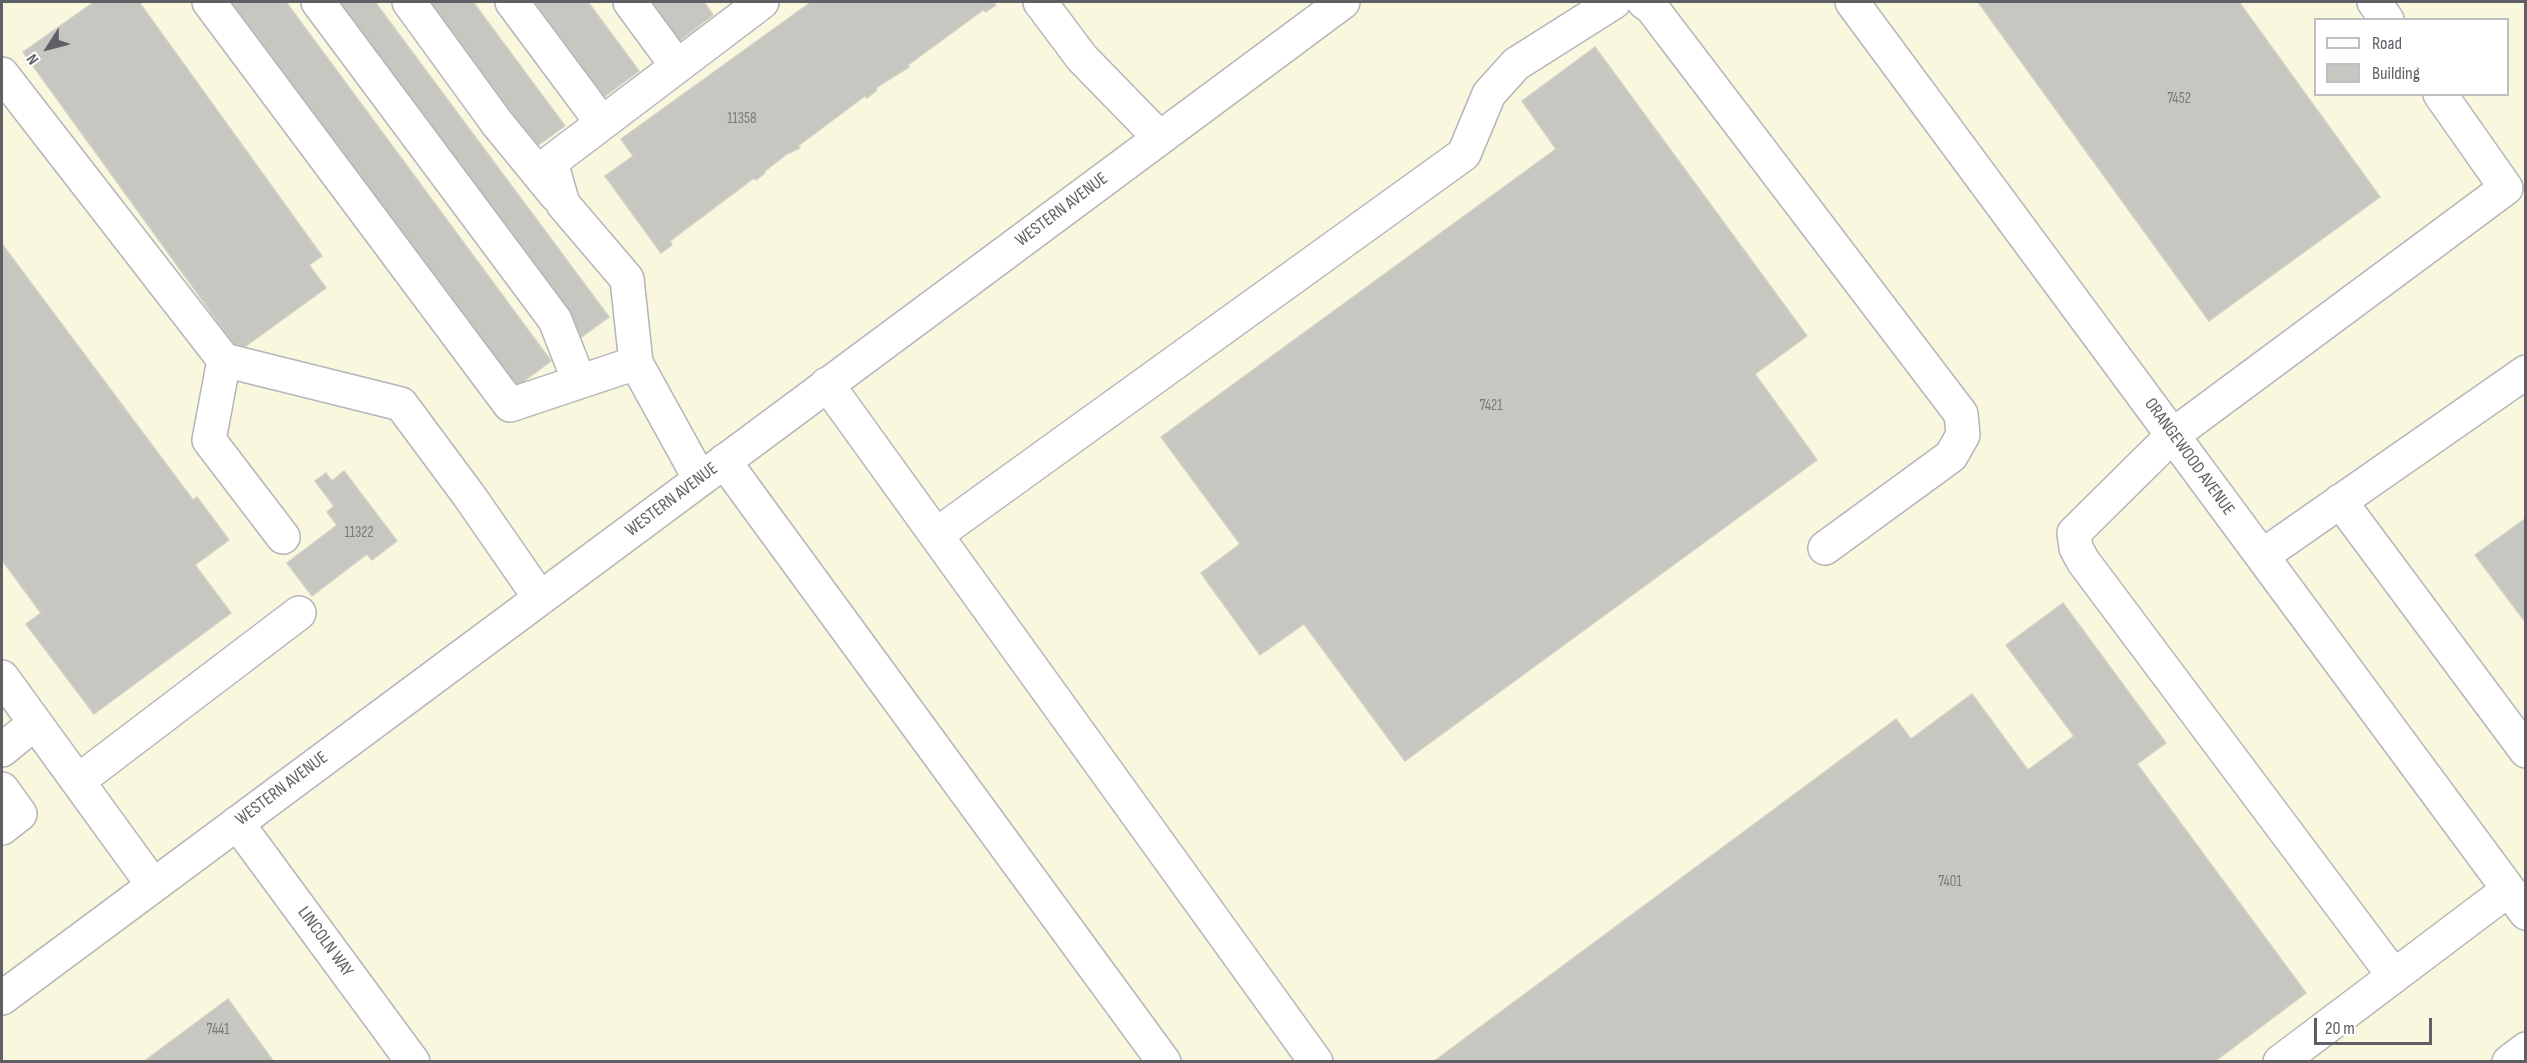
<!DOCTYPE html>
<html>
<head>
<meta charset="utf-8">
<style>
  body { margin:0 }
  #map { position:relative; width:2527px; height:1063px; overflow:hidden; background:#eeede6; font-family:"Sofia Sans Condensed",sans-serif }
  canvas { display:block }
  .frame { position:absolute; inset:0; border:3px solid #5e6065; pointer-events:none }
  .legend { position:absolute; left:2314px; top:18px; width:195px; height:78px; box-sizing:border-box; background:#fff; border:2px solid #bfbfc1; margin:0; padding:8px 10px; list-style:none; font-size:18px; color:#5e6065 }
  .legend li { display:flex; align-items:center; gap:12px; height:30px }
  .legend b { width:30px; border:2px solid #bfbfc1 }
  .north { position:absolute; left:18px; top:18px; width:60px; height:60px; -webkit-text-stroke:4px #fff; paint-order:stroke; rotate:234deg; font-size:16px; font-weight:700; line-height:24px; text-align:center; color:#5e6065 }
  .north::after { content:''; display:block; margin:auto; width:21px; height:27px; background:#5e6065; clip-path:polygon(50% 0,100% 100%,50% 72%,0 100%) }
  .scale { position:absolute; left:2314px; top:1018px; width:118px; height:27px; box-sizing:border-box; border:3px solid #5e6065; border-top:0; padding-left:8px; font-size:18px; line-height:21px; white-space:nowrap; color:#5e6065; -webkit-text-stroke:4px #fff; paint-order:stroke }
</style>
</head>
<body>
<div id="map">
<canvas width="2527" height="1063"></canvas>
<div class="frame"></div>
<ul class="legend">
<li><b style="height:8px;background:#fff"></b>Road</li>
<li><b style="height:16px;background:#c7c7c1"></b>Building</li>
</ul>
<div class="north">N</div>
<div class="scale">20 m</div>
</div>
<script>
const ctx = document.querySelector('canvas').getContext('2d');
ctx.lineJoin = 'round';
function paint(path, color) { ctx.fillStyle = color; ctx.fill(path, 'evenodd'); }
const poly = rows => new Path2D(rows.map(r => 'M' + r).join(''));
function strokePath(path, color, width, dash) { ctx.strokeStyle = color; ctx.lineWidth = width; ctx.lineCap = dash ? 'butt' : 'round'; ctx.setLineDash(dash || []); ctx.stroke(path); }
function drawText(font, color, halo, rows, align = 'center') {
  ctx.font = font + ' "Sofia Sans Condensed",sans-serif'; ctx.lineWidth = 4.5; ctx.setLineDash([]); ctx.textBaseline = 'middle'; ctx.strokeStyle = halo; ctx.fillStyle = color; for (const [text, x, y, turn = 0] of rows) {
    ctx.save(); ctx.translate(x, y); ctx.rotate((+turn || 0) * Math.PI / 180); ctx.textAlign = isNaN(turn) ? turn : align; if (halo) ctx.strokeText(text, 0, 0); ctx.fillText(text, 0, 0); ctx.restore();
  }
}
paint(poly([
  [2,2,2525,2,2525,1061,2,1061],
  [2316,20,2508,20,2508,94,2316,94]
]), '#faf7df');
const building = poly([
  [94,2,139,2,322,256,309,265,326,288,239,351,23,52,94,2],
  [230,2,286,2,551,361,515,388,230,2],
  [329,2,375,2,609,317,579,339,329,2],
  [420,2,473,2,565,126,530,151,420,2],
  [534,2,588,2,639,71,604,97,534,2],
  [648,2,704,2,713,15,678,42,648,2],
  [811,2,993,2,996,5,986,12,983,10,908,65,909,67,877,87,876,91,867,98,865,96,798,146,800,148,787,154,765,171,765,173,756,180,754,178,670,241,672,245,661,253,605,176,633,156,621,139,811,2],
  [1978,2,2239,2,2380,197,2209,321,1978,2],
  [1595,47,1807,336,1755,374,1817,460,1405,761,1304,624,1260,655,1201,573,1240,544,1161,437,1556,149,1522,101,1595,47],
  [2,244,193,500,197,497,229,540,195,565,231,613,94,714,26,624,41,613,2,560,2,244],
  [344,471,397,541,372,560,367,554,312,596,287,563,337,525,327,512,334,506,315,481,326,473,332,481,344,471],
  [2526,518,2526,623,2475,555,2526,518],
  [2063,603,2166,743,2137,764,2306,993,2214,1062,1433,1062,1896,719,1911,739,1972,694,2028,770,2074,736,2006,645,2063,603],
  [228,999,274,1062,143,1062,228,999]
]);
paint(building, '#c7c7c1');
strokePath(building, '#d2d0c5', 1.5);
const minor = poly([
  [209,2,510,405,636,363],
  [318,2,555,320,579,381],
  [409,2,497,123,556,195],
  [512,2,602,123],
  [630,2,677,66],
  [1040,2,1082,58,1159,137],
  [1644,2,1652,8,1961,414,1963,435,1951,456,1825,548],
  [1852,2,2526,913],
  [2374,2,2387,20],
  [2,74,224,360,401,404,470,497,540,598],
  [224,360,209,440,283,537],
  [827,384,1316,1062],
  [724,461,1164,1062],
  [700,479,636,363,627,279,563,204,551,162,762,2],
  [2340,501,2526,751],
  [936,535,1464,154,1489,94,1516,64,1614,2],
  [2262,556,2526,372],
  [2,677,153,885],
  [2,750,35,723],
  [78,781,299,613],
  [2,789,20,814,2,828],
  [237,823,413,1062],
  [2394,976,2083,561,2076,548,2074,533,2173,435,2506,188,2440,94],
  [2,998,1343,2],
  [2280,1062,2508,890],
  [2509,1062,2526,1049]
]);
strokePath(minor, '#b3b5b9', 36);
strokePath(minor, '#fff', 33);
drawText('15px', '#787a7c', null, [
  ["7452",2179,99],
  ["11358",742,119],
  ["7421",1491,406],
  ["11322",359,533],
  ["7401",1950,882],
  ["7441",218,1030]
]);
drawText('18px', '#5e6065', '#fff', [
  ["WESTERN AVENUE",1062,210,-37],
  ["ORANGEWOOD AVENUE",2189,457,54],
  ["WESTERN AVENUE",672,500,-37],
  ["WESTERN AVENUE",282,789,-37],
  ["LINCOLN WAY",325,942,54]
]);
</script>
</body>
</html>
